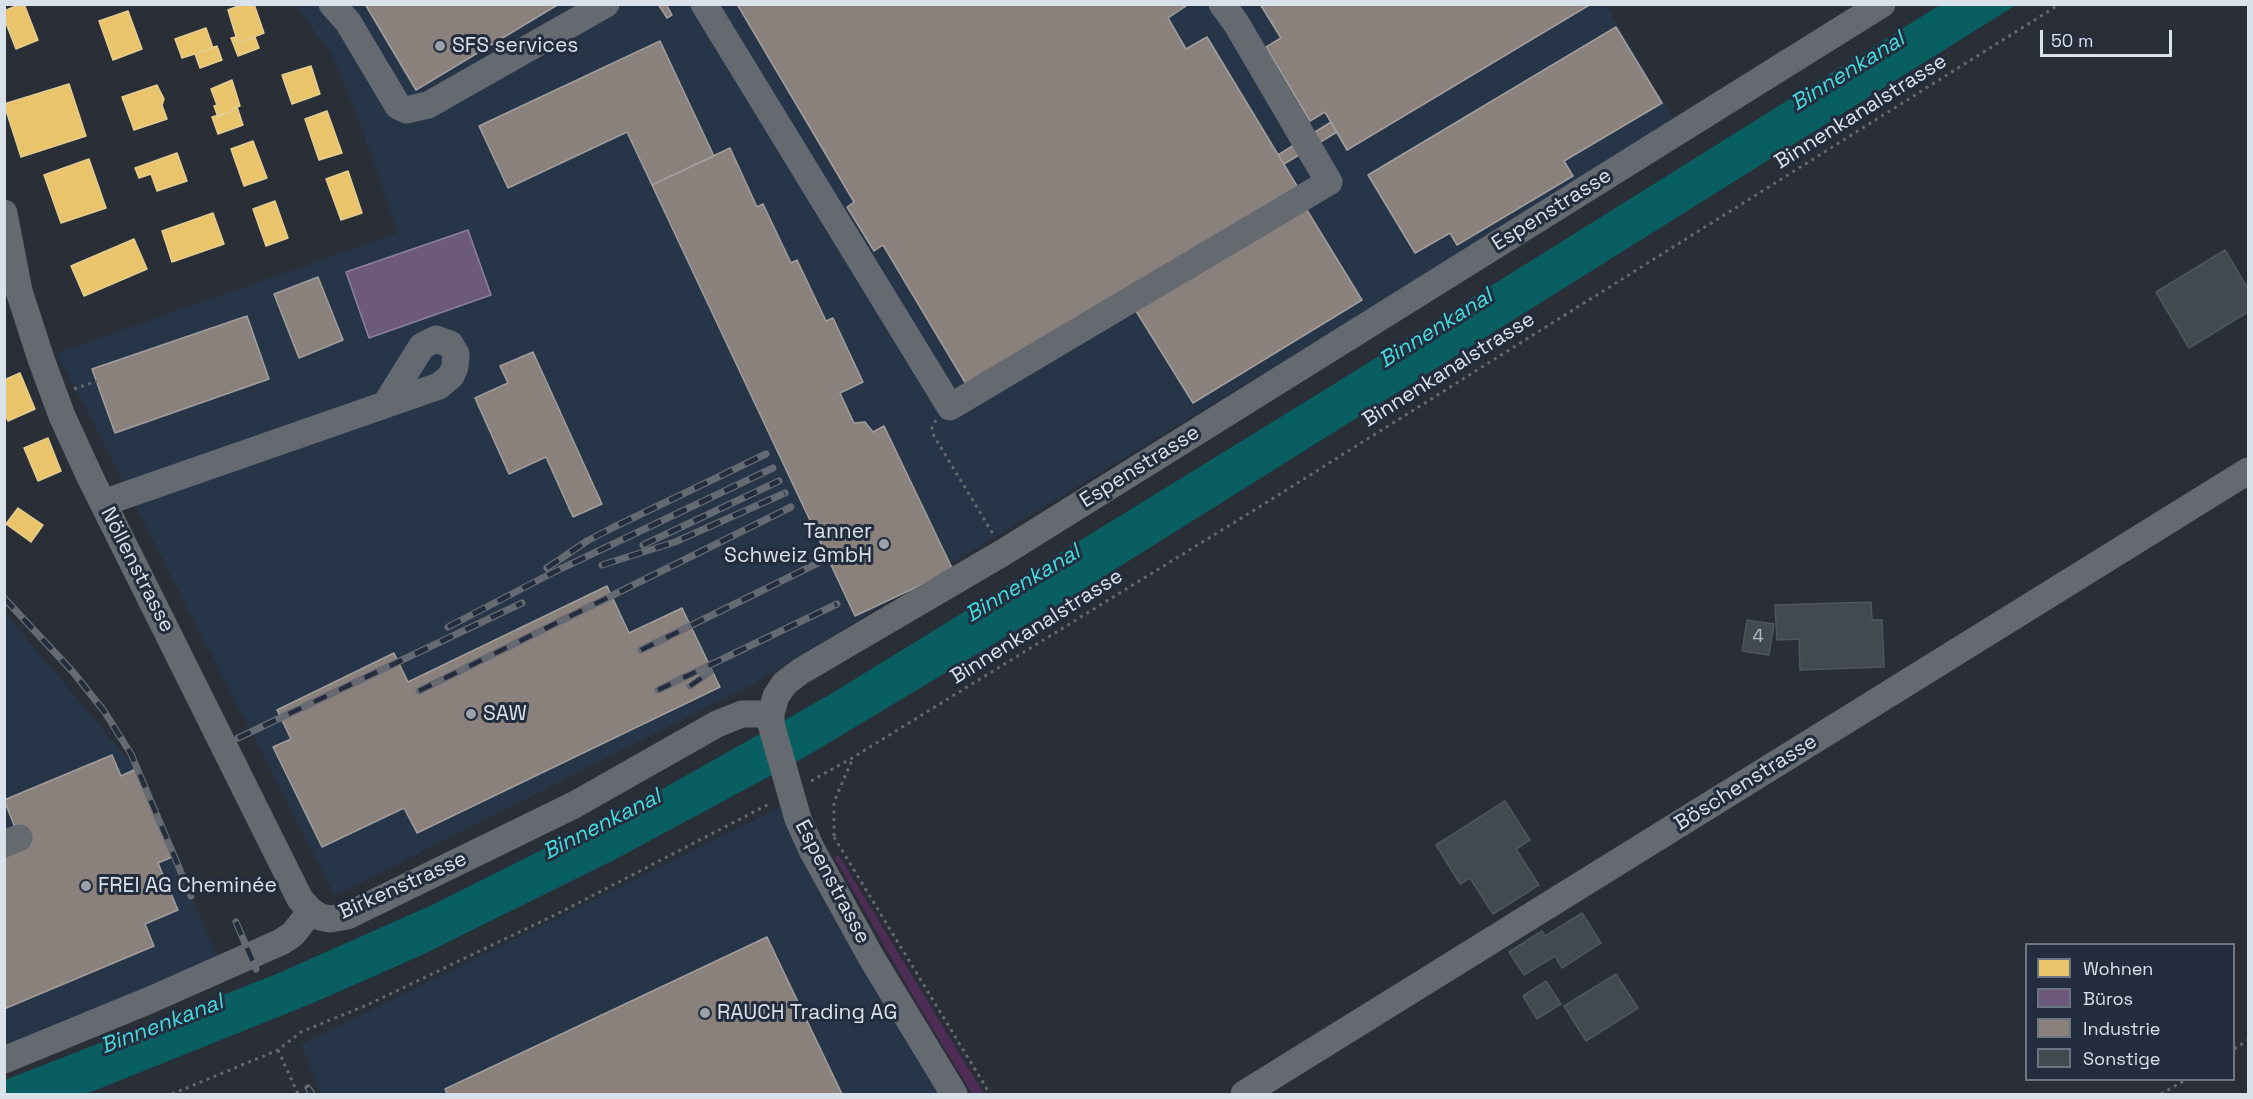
<!DOCTYPE html>
<html>
<head>
<meta charset="utf-8">
<style>
  body { margin:0 }
  #map { position:relative; width:2253px; height:1099px; overflow:hidden; background:#292e37; font-family:"Space Grotesk",sans-serif }
  canvas { display:block }
  .frame { position:absolute; inset:0; border:6px solid #d9e1eb; pointer-events:none }
  .legend { position:absolute; left:2025px; top:943px; width:210px; height:138px; box-sizing:border-box; background:#232d3d; border:2px solid #6c7583; margin:0; padding:8px 10px; list-style:none; font-size:18px; color:#d9e1eb }
  .legend li { display:flex; align-items:center; gap:12px; height:30px }
  .legend b { width:30px; border:2px solid #6c7583 }
  .scale { position:absolute; left:2040px; top:30px; width:132px; height:27px; box-sizing:border-box; border:3px solid #d9e1eb; border-top:0; padding-left:8px; font-size:18px; line-height:21px; white-space:nowrap; color:#d9e1eb; -webkit-text-stroke:4px #232d3d; paint-order:stroke }
</style>
</head>
<body>
<div id="map">
<canvas width="2253" height="1099"></canvas>
<div class="frame"></div>
<ul class="legend">
<li><b style="height:16px;background:#e9c46a"></b>Wohnen</li>
<li><b style="height:16px;background:#6d597a"></b>Büros</li>
<li><b style="height:16px;background:#8a817c"></b>Industrie</li>
<li><b style="height:16px;background:#42494f"></b>Sonstige</li>
</ul>
<div class="scale">50 m</div>
</div>
<script>
const ctx = document.querySelector('canvas').getContext('2d');
ctx.lineJoin = 'round';
function paint(path, color) { ctx.fillStyle = color; ctx.fill(path, 'evenodd'); }
const poly = rows => new Path2D(rows.map(r => 'M' + r).join(''));
function strokePath(path, color, width, dash) { ctx.strokeStyle = color; ctx.lineWidth = width; ctx.lineCap = dash ? 'butt' : 'round'; ctx.setLineDash(dash || []); ctx.stroke(path); }
function drawText(font, color, halo, rows, align = 'center') {
  ctx.font = font + ' "Space Grotesk",sans-serif'; ctx.lineWidth = 6; ctx.setLineDash([]); ctx.textBaseline = 'middle'; ctx.strokeStyle = halo; ctx.fillStyle = color; for (const [text, x, y, turn = 0] of rows) {
    ctx.save(); ctx.translate(x, y); ctx.rotate((+turn || 0) * Math.PI / 180); ctx.textAlign = isNaN(turn) ? turn : align; if (halo) ctx.strokeText(text, 0, 0); ctx.fillText(text, 0, 0); ctx.restore();
  }
}
paint(poly([
  [295,5,1606,5,1676,122,758,681,335,896,57,353,398,233,360,123,333,56],
  [5,613,136,769,222,968,4,1055],
  [783,806,952,1094,322,1094,301,1045]
]), '#273548');
paint(poly([
  [838,854,984,1094,972,1094,906,984,835,858]
]), '#4d2d56');
paint(poly([
  [1940,5,2016,5,1047,612,807,756,616,859,422,955,313,1003,86,1094,5,1094,5,1080,274,975,434,904,655,793,829,695,1326,389]
]), '#085e60');
const homes = poly([
  [21,4,24,4,38,40,16,49,4,18,4,11,21,4],
  [243,4,254,4,264,33,238,43,228,10,243,4],
  [128,11,142,49,113,60,99,21,128,11],
  [206,28,213,48,182,58,175,39,206,28],
  [236,37,238,43,255,37,259,48,238,56,231,38,236,37],
  [217,46,222,60,200,68,195,54,217,46],
  [311,66,320,94,292,104,282,75,311,66],
  [232,80,240,106,232,109,233,111,218,117,214,106,217,105,211,89,232,80],
  [69,84,86,136,21,157,4,104,69,84],
  [157,85,164,99,162,105,167,119,134,130,122,97,157,85],
  [237,107,243,125,218,134,212,117,233,111,232,109,237,107],
  [327,111,342,153,319,160,305,119,327,111],
  [253,141,267,178,244,186,231,149,253,141],
  [177,153,187,181,157,191,151,174,139,178,135,168,177,153],
  [89,159,106,208,61,223,44,175,89,159],
  [348,171,362,213,341,220,326,179,348,171],
  [275,201,288,238,266,246,253,209,275,201],
  [213,213,224,244,172,262,162,231,213,213],
  [134,239,147,269,84,296,71,266,134,239],
  [20,373,35,409,8,421,4,413,4,380,20,373],
  [48,438,61,471,38,481,24,448,48,438],
  [18,508,43,525,31,542,6,524,18,508]
]);
paint(homes, '#e9c46a');
strokePath(homes, '#e4cd91', 1.5);
const offices = poly([
  [468,230,491,295,369,338,346,272,468,230]
]);
paint(offices, '#6d597a');
strokePath(offices, '#8d829c', 1.5);
const industry = poly([
  [365,4,559,4,416,90,365,4],
  [658,4,666,4,672,15,667,18,658,4],
  [737,4,1189,4,1168,18,1186,49,1207,37,1297,186,966,384,883,245,874,251,847,207,854,202,737,4],
  [1260,4,1591,4,1347,150,1325,112,1310,121,1266,47,1281,38,1260,4],
  [1616,27,1662,103,1564,161,1573,176,1457,245,1450,233,1415,253,1368,175,1616,27],
  [660,41,714,156,652,185,627,132,508,188,479,126,660,41],
  [1331,122,1337,132,1284,164,1278,155,1331,122],
  [730,148,757,207,763,204,791,263,797,260,826,321,833,318,863,382,840,393,854,423,865,422,873,432,884,426,953,570,855,616,652,185,730,148],
  [1302,202,1362,300,1193,403,1131,303,1302,202],
  [318,277,343,340,299,358,274,294,318,277],
  [247,316,269,379,115,433,92,369,247,316],
  [533,352,602,504,573,517,546,457,509,474,475,398,508,383,500,366,533,352],
  [607,586,629,633,682,608,720,687,417,833,404,808,322,847,273,747,291,739,277,710,394,653,408,682,607,586],
  [112,755,121,776,136,769,172,857,158,863,178,910,145,924,154,946,4,1009,4,853,22,845,4,800,112,755],
  [767,937,842,1094,447,1094,445,1089,767,937]
]);
paint(industry, '#8a817c');
strokePath(industry, '#a29e9d', 1.5);
const building = poly([
  [2225,250,2248,289,2248,312,2189,348,2156,292,2225,250],
  [1871,602,1872,620,1882,620,1884,667,1800,670,1799,639,1777,640,1775,605,1871,602],
  [1747,620,1774,624,1769,655,1742,651,1747,620],
  [1505,801,1530,840,1516,849,1539,885,1493,914,1470,878,1460,884,1436,845,1505,801],
  [1582,913,1601,943,1562,968,1555,956,1524,975,1509,952,1542,931,1545,936,1582,913],
  [1616,974,1638,1008,1586,1041,1564,1006,1616,974],
  [1546,981,1561,1004,1537,1019,1523,996,1546,981]
]);
paint(building, '#42494f');
strokePath(building, '#4f565c', 1.5);
strokePath(poly([
  [74,389,97,381],
  [936,420,932,428,934,436,993,534],
  [811,781,852,758,1256,509,2060,4],
  [834,836,834,802,852,760],
  [834,837,990,1094],
  [2234,1049,2248,1040],
  [278,1050,298,1094],
  [172,1094,278,1050,301,1032,367,1005,557,914,771,803],
  [2161,1094,2185,1080]
]), '#64696f', 3, [3, 4.5]);
strokePath(poly([
  [332,4,348,22,398,106,406,110,428,105,606,4],
  [704,4,950,407,1329,182,1236,23,1222,4],
  [4,213,19,291,41,359,62,416,90,477,300,899,311,911,320,917,330,919,347,916,574,805,717,724,742,714,771,714],
  [103,503,439,386,451,376,455,367,456,354,450,344,436,339,422,346,387,402],
  [4,844,19,838],
  [4,1060,150,1000,281,942,293,934,311,911],
  [954,1094,871,957,812,850,798,819,771,724,771,714,776,696,785,683,801,671,1004,552,1882,4],
  [1244,1094,2248,471]
]), '#656a71', 27);
const rail = poly([
  [643,545,779,481],
  [602,565,675,542,785,493],
  [547,568,587,541,614,527,766,454],
  [4,598,73,672,104,711,131,754,191,896],
  [448,627,554,572,773,468],
  [641,650,818,563],
  [690,686,710,672],
  [658,690,837,604],
  [419,691,791,507],
  [238,738,522,603],
  [236,922,256,969],
  [308,1088,312,1094]
]);
strokePath(rail, '#666a72', 7);
strokePath(rail, '#232d3d', 4.5, [14]);
for (const [x, y, r, color] of [
  [440,46,6,"#9ba2ac"],
  [884,544,6,"#9ba2ac"],
  [471,714,6,"#9ba2ac"],
  [86,886,6,"#9ba2ac"],
  [705,1013,6,"#9ba2ac"]
]) { const dot = new Path2D(); dot.arc(x, y, r, 0, 2 * Math.PI); ctx.fillStyle = color; ctx.fill(dot); strokePath(dot, '#232d3d', 2); }
drawText('18px', '#b3bbc4', null, [
  ["4",1758,637]
]);
drawText('21px', '#d9e1eb', '#232d3d', [
  ["SFS services",452,46],
  ["Tanner",872,532,"right"],
  ["Schweiz GmbH",872,556,"right"],
  ["SAW",483,714],
  ["FREI AG Cheminée",98,886],
  ["RAUCH Trading AG",717,1013]
], 'left');
drawText('21px', '#d9e1eb', '#232d3d', [
  ["Binnenkanalstrasse",1861,112,-32],
  ["Espenstrasse",1552,210,-32],
  ["Binnenkanalstrasse",1449,370,-32],
  ["Espenstrasse",1140,467,-32],
  ["Nöllenstrasse",137,570,63],
  ["Binnenkanalstrasse",1037,627,-32],
  ["Böschenstrasse",1746,783,-32],
  ["Espenstrasse",832,882,62],
  ["Birkenstrasse",403,886,-24]
]);
drawText('italic 22px', '#43dddf', '#232d3d', [
  ["Binnenkanal",1848,72,-32],
  ["Binnenkanal",1436,329,-32],
  ["Binnenkanal",1023,584,-31],
  ["Binnenkanal",602,825,-27],
  ["Binnenkanal",162,1025,-21]
]);
</script>
</body>
</html>
